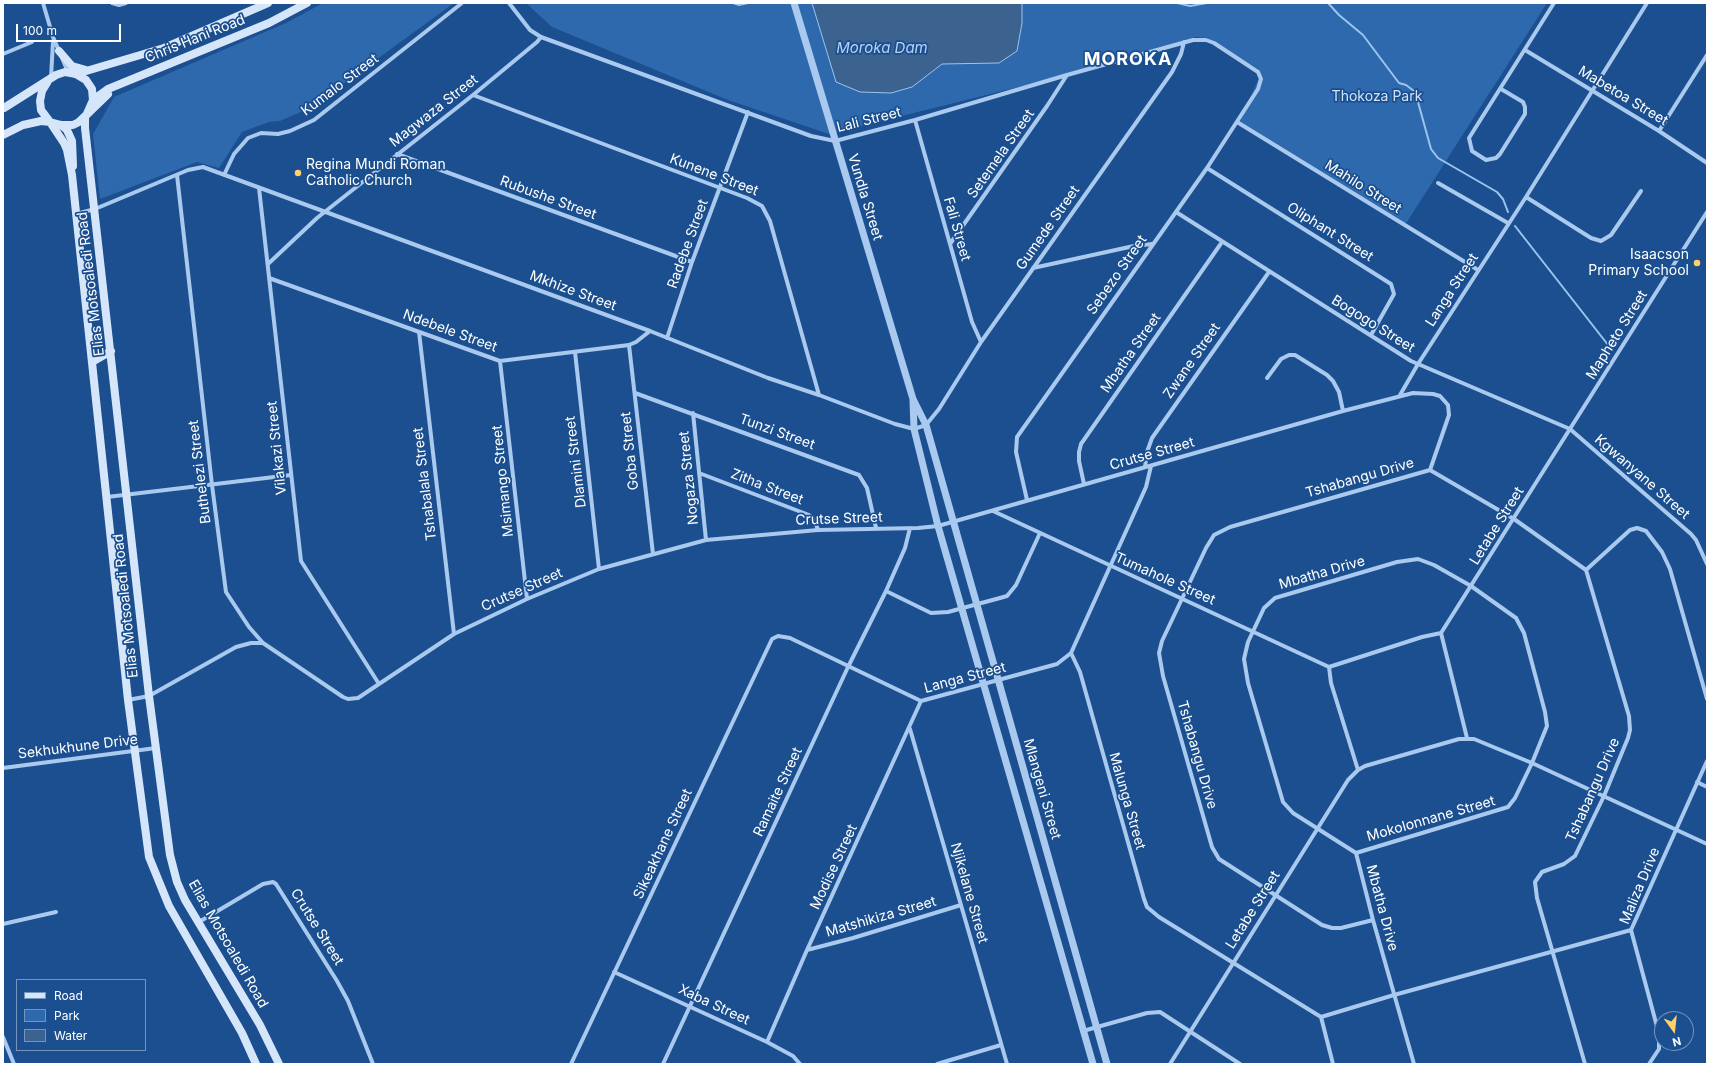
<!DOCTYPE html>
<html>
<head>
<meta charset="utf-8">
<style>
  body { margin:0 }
  #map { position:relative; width:1710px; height:1067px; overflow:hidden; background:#1b4f8f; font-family:Inter,sans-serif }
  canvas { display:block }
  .frame { position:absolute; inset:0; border:4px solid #fff; pointer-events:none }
  .legend { position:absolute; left:16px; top:979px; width:130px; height:72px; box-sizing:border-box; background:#1b4f8f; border:1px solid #7695bc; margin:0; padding:5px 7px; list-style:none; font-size:12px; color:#fff }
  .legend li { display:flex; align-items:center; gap:8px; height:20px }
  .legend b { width:20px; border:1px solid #7695bc }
  .north { position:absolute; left:1654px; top:1011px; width:40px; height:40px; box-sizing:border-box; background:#1b4f8f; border:1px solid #7695bc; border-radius:50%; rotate:165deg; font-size:11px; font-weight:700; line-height:16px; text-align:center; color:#fff }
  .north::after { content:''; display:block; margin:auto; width:14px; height:18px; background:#ffd166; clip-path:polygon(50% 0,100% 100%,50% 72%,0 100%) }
  .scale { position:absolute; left:16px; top:24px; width:105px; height:18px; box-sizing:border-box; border:2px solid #fff; border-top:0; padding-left:5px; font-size:12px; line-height:14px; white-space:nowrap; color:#fff; -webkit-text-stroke:3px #1b4f8f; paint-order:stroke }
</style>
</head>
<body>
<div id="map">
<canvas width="1710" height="1067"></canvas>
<div class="frame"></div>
<ul class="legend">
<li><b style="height:5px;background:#d6e6fa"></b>Road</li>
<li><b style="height:11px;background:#2e69ad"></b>Park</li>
<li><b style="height:11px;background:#3c6290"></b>Water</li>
</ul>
<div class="north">N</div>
<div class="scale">100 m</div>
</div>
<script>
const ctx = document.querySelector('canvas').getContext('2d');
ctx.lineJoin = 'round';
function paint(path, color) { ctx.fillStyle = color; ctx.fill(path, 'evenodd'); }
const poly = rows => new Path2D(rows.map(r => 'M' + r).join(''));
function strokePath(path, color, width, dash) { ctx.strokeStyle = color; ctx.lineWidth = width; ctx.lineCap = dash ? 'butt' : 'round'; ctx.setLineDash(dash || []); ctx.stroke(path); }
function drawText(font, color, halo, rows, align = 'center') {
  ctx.font = font + ' Inter,sans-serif'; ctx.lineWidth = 3.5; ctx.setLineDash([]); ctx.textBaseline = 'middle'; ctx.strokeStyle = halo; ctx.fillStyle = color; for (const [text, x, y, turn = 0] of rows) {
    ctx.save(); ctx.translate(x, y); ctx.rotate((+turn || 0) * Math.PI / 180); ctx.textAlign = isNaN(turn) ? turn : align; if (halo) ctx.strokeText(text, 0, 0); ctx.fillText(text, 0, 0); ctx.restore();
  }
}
paint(poly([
  [323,3,454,3,310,108,280,121,269,122,242,132,219,168,197,162,100,199,93,134,114,97,286,23],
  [526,3,1547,3,1405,225,1240,122,1260,75,1258,69,1207,38,1196,37,1067,75,829,134,728,100,552,27]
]), '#2e69ad');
const water = poly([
  [812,3,1022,3,1022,23,1017,51,999,63,942,64,912,87,891,93,860,92,836,82,812,3]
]);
paint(water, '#3c6290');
strokePath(water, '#9cc4f0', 1);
strokePath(poly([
  [733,3,739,5,748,3],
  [1177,3,1190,6,1207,3],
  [1328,3,1339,15,1363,35,1399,83,1406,85,1414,91,1418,102,1431,149,1438,158,1497,192,1503,199,1508,212],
  [1515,226,1612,350]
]), '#9cc4f0', 2);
strokePath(poly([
  [43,3,53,37,68,72],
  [112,3,119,5,126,3],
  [509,3,530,30,541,37,811,136,835,141,915,120,1067,75,1193,40,1206,40,1214,43,1258,72,1261,79,1258,89,1207,168,1017,437,1016,452,1027,500],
  [1525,50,1659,131,1707,163],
  [3,54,32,42],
  [51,78,53,41],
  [1501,89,1523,102,1525,107,1525,114,1500,154,1496,158,1486,160,1472,151,1469,138,1554,3],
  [473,95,747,198,762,206,770,221,819,395],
  [915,120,972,322,981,342],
  [1237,122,1478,270],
  [1659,131,1707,55],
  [397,154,692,262],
  [1207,168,1391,284,1394,294,1371,335],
  [177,175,212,485,226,592,249,627,263,643,343,697,348,699,358,698,454,634,527,599,599,569,706,540,818,530,918,528,938,526,1343,411,1413,393,1433,394,1440,396,1448,405,1449,415,1430,470],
  [224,175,234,154,248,138,261,133,278,134,290,131,314,120,462,3],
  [1438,183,1508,223],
  [259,188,301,561,379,684],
  [1526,197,1591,238,1601,241,1611,235,1641,191],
  [1176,212,1411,361,1570,429,1691,534,1696,540,1707,564],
  [76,214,95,209,188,170,203,167,650,331,768,378,819,395,895,424,914,429,926,425,939,409,981,342,1172,72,1181,54,1184,42],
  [950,244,1047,106,1067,75],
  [268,264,317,218,473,95,537,42,541,37],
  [1033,268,1134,246,1152,244],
  [269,278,500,361,629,345,636,342,650,331],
  [419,332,454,634],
  [667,338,692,262,748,112],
  [629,345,653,554],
  [575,352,599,569],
  [500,361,527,599],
  [1267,378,1281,359,1289,355,1295,355,1327,375,1333,381,1339,392,1343,411],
  [635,393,859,475,867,488,876,528],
  [1400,395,1418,364,1526,197,1647,3],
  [693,413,706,540],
  [1151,466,1146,487,1071,653,1080,672,1144,899,1147,907,1159,917,1321,1017,1333,1064],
  [1145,467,1147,452,1152,438,1269,272],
  [699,473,809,515,815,521,818,530],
  [1084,484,1079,461,1079,452,1081,444,1222,242],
  [107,497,291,475],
  [993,511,1329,667],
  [1586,570,1630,530,1637,528,1646,531,1662,552,1670,569,1707,699],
  [886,591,931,613,948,612,1000,598,1007,596,1016,585,1040,533],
  [1441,633,1707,212],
  [1441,633,1467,738],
  [1329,667,1422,637,1441,633],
  [1329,667,1331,683,1358,770],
  [128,700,149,696,236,647,251,643,262,643],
  [910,729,1007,1064],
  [3,768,156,748],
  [1697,782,1707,787],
  [1356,853,1508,807,1515,798,1532,763,1547,726,1545,712,1524,633,1516,618,1471,586,1434,565,1418,559,1397,562,1275,598,1264,608,1248,642,1244,659,1248,683,1283,802,1293,813,1356,853,1373,920,1414,1064],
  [1373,920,1341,928,1332,928,1322,925,1219,859,1212,847,1163,676,1159,653,1162,641,1206,548,1214,535,1230,527,1430,470,1514,519,1586,570,1629,716,1630,730,1628,738,1604,796,1575,856,1564,864,1542,872,1535,882,1537,898,1585,1064],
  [199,922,263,884,273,882,276,884,337,981,348,1001,373,1064],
  [3,924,56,912],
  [807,950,853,938,961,905],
  [614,972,767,1042,793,1056,800,1064],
  [1321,1017,1394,995,1631,930],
  [1083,1031,1147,1013,1160,1012,1240,1064],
  [3,1037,14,1064],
  [767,1042,807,950,921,701],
  [571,1064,772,639,778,636,790,638,921,701,1057,664,1071,653],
  [663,1064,848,667,886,591,905,548,910,528],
  [937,1064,1001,1045],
  [1170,1064,1348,780,1358,770,1365,766,1459,739,1474,739,1532,763,1707,844],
  [1649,1064,1659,1049,1659,1034,1631,930,1707,761]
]), '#a9c9ee', 4);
strokePath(poly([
  [794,3,913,399,926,425,1107,1064],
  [913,401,914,429,938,526,1093,1064]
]), '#a9c9ee', 7);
strokePath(poly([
  [59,51,72,66,86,70],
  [76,74,164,48,268,3],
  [47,83,42,91,40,101,41,110,50,122,61,125,73,125,79,122,108,94],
  [93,100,108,89,269,23,307,3],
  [4,108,56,75,65,72,76,74,86,80,92,89,93,100,85,118,85,128,149,696,170,855,177,882,185,900,260,1025,279,1064],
  [61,125,67,130,72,141,73,166],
  [3,135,23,125,41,121,50,122,64,143,67,150,72,175,128,700,149,857,169,906,242,1033,256,1064],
  [92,362,111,351]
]), '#d6e6fa', 8);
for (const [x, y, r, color] of [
  [298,173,4,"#ffd166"],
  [1697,263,4,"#ffd166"]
]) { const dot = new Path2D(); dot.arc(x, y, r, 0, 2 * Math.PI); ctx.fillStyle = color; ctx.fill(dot); strokePath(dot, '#1b4f8f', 1.5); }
drawText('14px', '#fff', '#1b4f8f', [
  ["Chris Hani Road",195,39,-22],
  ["Kumalo Street",340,85,-37],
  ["Mabetoa Street",1623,96,31],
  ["Magwaza Street",434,111,-38],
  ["Lali Street",869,120,-14],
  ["Setemela Street",1001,154,-55],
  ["Kunene Street",714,175,21],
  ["Mahilo Street",1363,187,32],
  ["Vundla Street",865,197,73],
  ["Rubushe Street",548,198,20],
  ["Gumede Street",1048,228,-55],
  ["Fali Street",957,229,74],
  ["Oliphant Street",1330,232,32],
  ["Radebe Street",688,244,-70],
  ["Sebezo Street",1117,275,-55],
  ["Elias Motsoaledi Road",91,284,-97],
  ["Langa Street",1452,290,-57],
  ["Mkhize Street",573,291,20],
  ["Bogogo Street",1373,324,32],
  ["Ndebele Street",450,331,20],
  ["Mapheto Street",1617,335,-58],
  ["Mbatha Street",1131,353,-55],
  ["Zwane Street",1192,361,-55],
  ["Tunzi Street",777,432,20],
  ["Vilakazi Street",277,448,-96],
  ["Goba Street",630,451,-96],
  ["Crutse Street",1152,454,-16],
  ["Dlamini Street",576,462,-97],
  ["Buthelezi Street",200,472,-97],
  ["Kgwanyane Street",1642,477,41],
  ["Nogaza Street",689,478,-96],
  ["Tshabangu Drive",1360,478,-16],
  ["Msimango Street",503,481,-96],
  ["Tshabalala Street",425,484,-97],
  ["Zitha Street",767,487,21],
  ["Crutse Street",839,519,-2],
  ["Letabe Street",1497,526,-58],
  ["Mbatha Drive",1322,573,-16],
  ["Tumahole Street",1165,579,24],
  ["Crutse Street",522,590,-24],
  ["Elias Motsoaledi Road",126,606,-96],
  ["Langa Street",965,678,-15],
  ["Sekhukhune Drive",78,747,-7],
  ["Tshabangu Drive",1197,755,74],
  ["Mlangeni Street",1042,789,74],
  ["Tshabangu Drive",1593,790,-66],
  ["Ramaite Street",778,792,-65],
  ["Malunga Street",1127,801,74],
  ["Mokolonnane Street",1431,819,-16],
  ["Sikeakhane Street",663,844,-65],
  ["Modise Street",834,867,-65],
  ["Maliza Drive",1640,886,-67],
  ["Njikelane Street",969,893,74],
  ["Mbatha Drive",1382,908,75],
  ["Letabe Street",1253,910,-58],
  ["Matshikiza Street",881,917,-16],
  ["Crutse Street",317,927,58],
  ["Elias Motsoaledi Road",228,944,60],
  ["Xaba Street",714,1005,25]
]);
drawText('14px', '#cfe3fa', '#1b4f8f', [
  ["Thokoza Park",1377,97]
]);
drawText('14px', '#fff', '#1b4f8f', [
  ["Regina Mundi Roman",306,165],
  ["Catholic Church",306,181],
  ["Isaacson",1689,255,"right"],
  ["Primary School",1689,271,"right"]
], 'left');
drawText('italic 15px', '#b5d3f5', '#1b4f8f', [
  ["Moroka Dam",882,48]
]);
ctx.letterSpacing = '1px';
drawText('bold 18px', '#fff', '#1b4f8f', [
  ["MOROKA",1128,60]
]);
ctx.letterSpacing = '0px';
</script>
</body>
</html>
